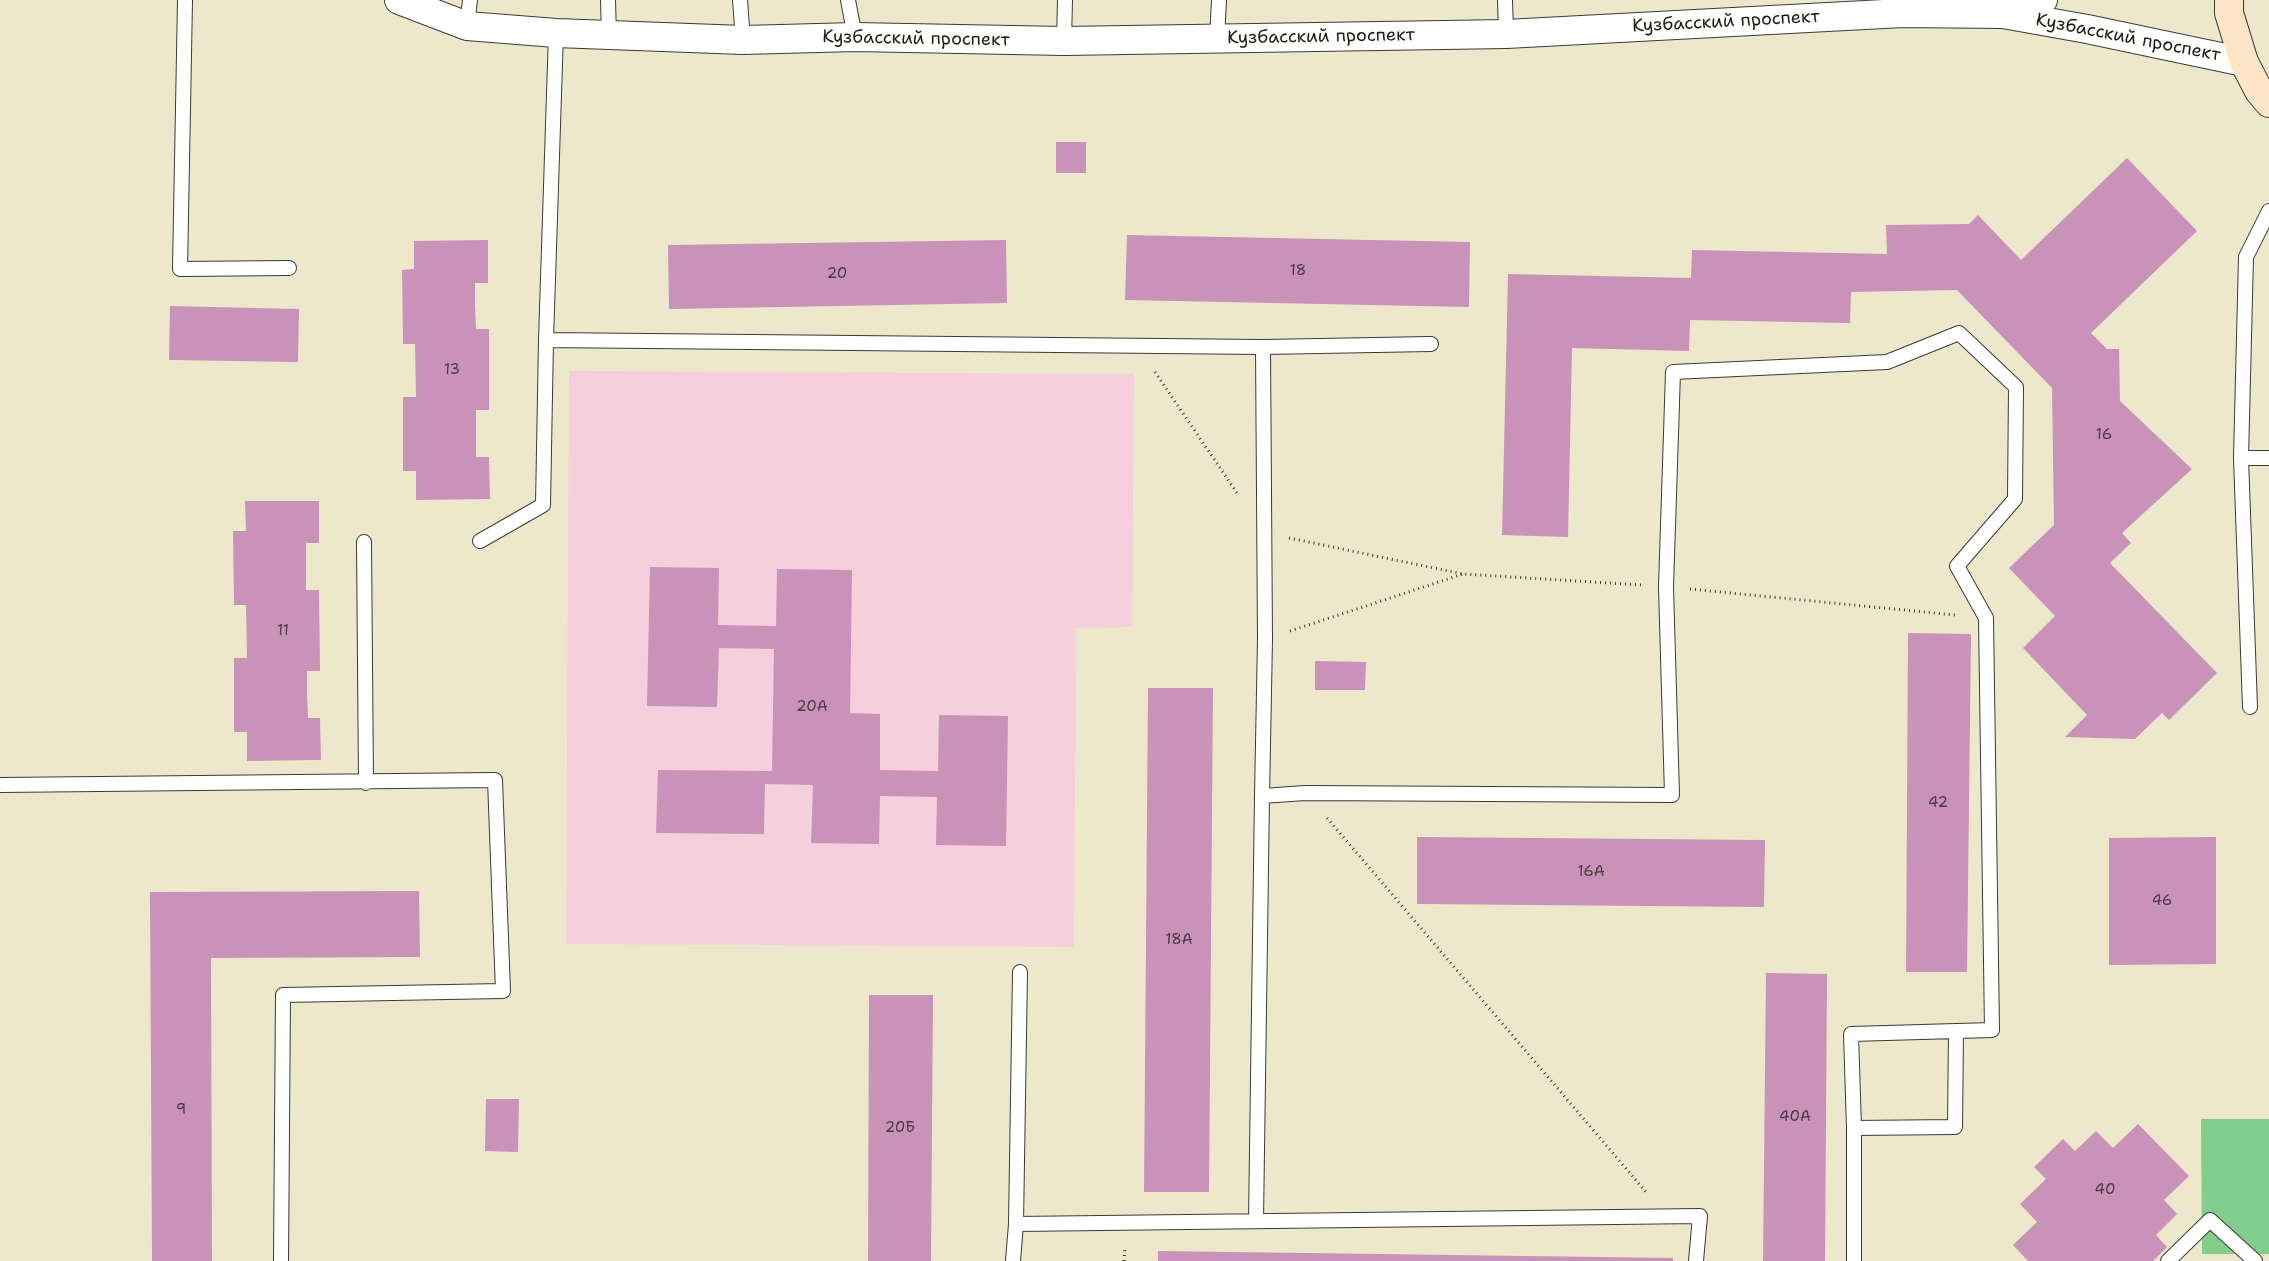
<!DOCTYPE html>
<html>
<head>
<meta charset="utf-8">
<style>
  body { margin:0 }
  canvas { display:block; background:#ede8cc }
</style>
</head>
<body>
<canvas width="2269" height="1261"></canvas>
<script>
const ctx = document.querySelector('canvas').getContext('2d');
ctx.lineJoin = 'round';
function paint(path, color) { ctx.fillStyle = color; ctx.fill(path, 'evenodd'); }
const poly = rows => new Path2D(rows.map(r => 'M' + r).join(''));
function strokePath(path, color, width, dash) { ctx.strokeStyle = color; ctx.lineWidth = width; ctx.lineCap = dash ? 'butt' : 'round'; ctx.setLineDash(dash || []); ctx.stroke(path); }
function drawText(font, color, halo, rows, align = 'center') {
  ctx.font = font + ' "Shantell Sans",sans-serif'; ctx.lineWidth = 4; ctx.setLineDash([]); ctx.textBaseline = 'middle'; ctx.strokeStyle = halo; ctx.fillStyle = color; for (const [text, x, y, turn = 0] of rows) {
    ctx.save(); ctx.translate(x, y); ctx.rotate((+turn || 0) * Math.PI / 180); ctx.textAlign = isNaN(turn) ? turn : align; if (halo) ctx.strokeText(text, 0, 0); ctx.fillText(text, 0, 0); ctx.restore();
  }
}
paint(poly([
  [569,371,1134,374,1132,627,1076,628,1074,947,566,944]
]), '#f5cfdb');
paint(poly([
  [2201,1119,2269,1119,2269,1254,2202,1254]
]), '#80cd8c');
paint(poly([
  [1056,142,1086,142,1086,173,1056,173],
  [2127,158,2197,231,2091,333,2107,349,2119,349,2120,401,2192,469,2122,533,2131,543,2110,563,2217,673,2169,720,2162,713,2135,739,2065,737,2087,715,2023,648,2055,616,2009,568,2054,525,2052,388,1957,290,1851,292,1850,323,1690,320,1689,351,1572,348,1568,537,1502,535,1508,274,1691,278,1692,250,1887,254,1886,225,1969,224,1978,215,2021,260],
  [1127,235,1470,242,1469,307,1125,300],
  [488,240,488,283,475,283,475,306,476,329,489,329,489,410,476,410,476,457,489,457,490,499,416,500,416,471,403,471,403,397,416,397,415,344,403,344,402,270,414,269,414,241],
  [1006,240,1007,303,669,309,668,245],
  [170,306,299,309,298,362,169,360],
  [245,501,319,501,319,543,306,543,306,590,319,590,320,671,307,671,307,694,308,718,320,718,321,760,247,761,247,732,234,732,234,658,247,658,246,605,234,605,233,531,246,531],
  [650,567,719,568,718,625,776,626,777,569,852,570,850,713,880,714,880,770,938,771,939,715,1008,716,1006,846,936,845,937,797,880,796,879,844,811,843,813,785,765,784,764,834,656,833,658,770,772,771,774,649,719,648,717,707,647,706],
  [1908,633,1971,634,1967,972,1906,972],
  [1315,661,1366,662,1365,690,1315,690],
  [1148,688,1213,688,1209,1192,1144,1192],
  [1417,837,1765,840,1764,907,1417,904],
  [2216,837,2216,964,2109,965,2109,838],
  [419,891,420,957,211,958,212,1261,152,1261,150,892],
  [1766,973,1827,974,1825,1261,1763,1261],
  [869,995,933,995,931,1261,868,1261],
  [486,1099,519,1099,518,1152,485,1151],
  [2138,1124,2189,1176,2164,1200,2177,1214,2156,1235,2167,1247,2153,1261,2028,1261,2013,1245,2037,1222,2020,1204,2046,1179,2034,1167,2063,1139,2075,1151,2096,1131,2113,1148],
  [1158,1251,1673,1258,1673,1261,1158,1261]
]), '#c992b9');
const service = poly([
  [185,0,180,269,289,268],
  [608,0,609,35],
  [740,0,743,40],
  [848,0,855,37],
  [1505,0,1506,34],
  [467,26,470,0],
  [1217,39,1219,0],
  [1064,41,1065,0],
  [546,340,556,33],
  [1263,347,1431,344],
  [2241,458,2269,458],
  [480,541,543,505,546,340,1263,347,1265,639,1262,796,1305,793,1672,795,1666,587,1673,372,1887,362,1959,333,2016,387,2015,499,1957,566,1986,618,1992,1030,1851,1034,1854,1128,1854,1261],
  [364,542,366,783],
  [2250,707,2241,458,2246,257,2269,211],
  [0,785,495,780,503,991,283,995,281,1261],
  [1854,1128,1955,1127,1956,1031],
  [1256,1221,1262,796],
  [1016,1224,1020,972],
  [1013,1261,1016,1224,1700,1216,1696,1261],
  [2168,1261,2210,1220,2255,1261]
]);
const tertiary = poly([
  [399,0,467,26,556,33,743,40,855,37,1064,41,1506,34,1903,13,2003,14,2087,29,2244,62],
  [2004,14,2043,0]
]);
const secondary = poly([
  [2229,0,2229,13,2244,62,2259,91,2269,103]
]);
strokePath(service, '#3b3b36', 16);
strokePath(tertiary, '#3b3b36', 30);
strokePath(secondary, '#3b3b36', 30);
strokePath(poly([
  [1155,372,1237,493],
  [1289,538,1463,574,1642,585],
  [1690,589,1955,615],
  [1290,631,1463,574],
  [1327,818,1646,1192],
  [1124,1261,1125,1247]
]), '#3b3b36', 3, [1, 4]);
strokePath(service, '#fff', 14);
strokePath(tertiary, '#fff', 28);
strokePath(secondary, '#fde5c5', 28);
drawText('15px', '#473a43', null, [
  ["18",1298,271],
  ["20",837,274],
  ["13",452,370],
  ["16",2104,435],
  ["11",283,631],
  ["20А",812,707],
  ["42",1938,803],
  ["16А",1591,872],
  ["46",2162,901],
  ["18А",1179,940],
  ["9",181,1110],
  ["40А",1795,1117],
  ["20Б",900,1128],
  ["40",2105,1190]
]);
drawText('18px', '#1c1c1c', '#fdfcf7', [
  ["Кузбасский проспект",1726,22,-3],
  ["Кузбасский проспект",1321,37,-1],
  ["Кузбасский проспект",2128,38,11],
  ["Кузбасский проспект",916,39,1]
]);
</script>
</body>
</html>
